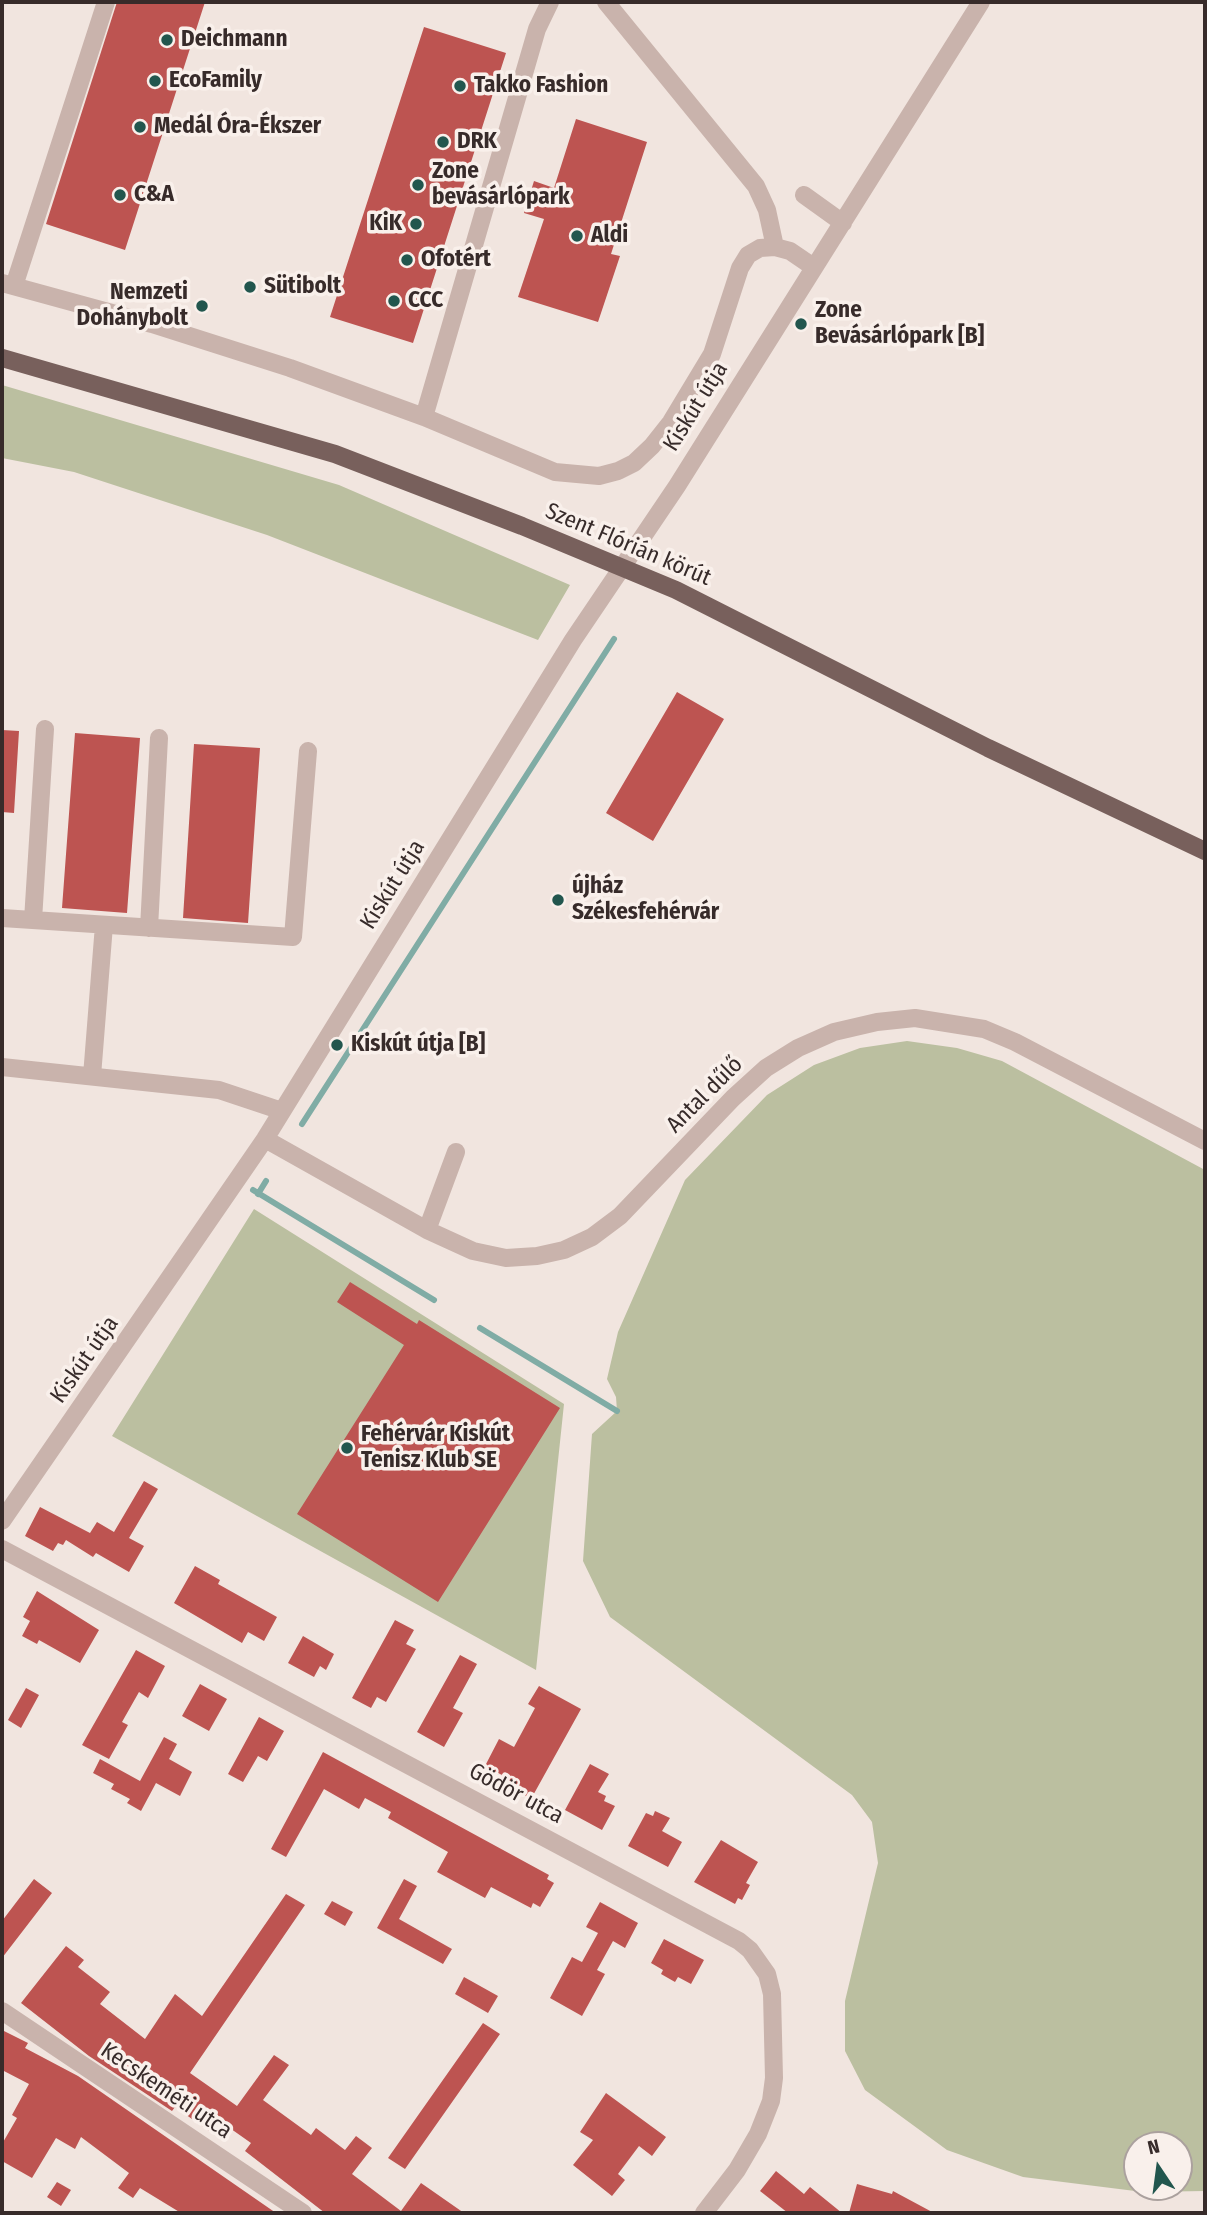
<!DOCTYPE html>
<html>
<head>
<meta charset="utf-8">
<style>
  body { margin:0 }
  #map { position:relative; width:1207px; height:2215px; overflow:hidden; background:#f1e5df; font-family:"Fira Sans Condensed",sans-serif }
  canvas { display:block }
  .frame { position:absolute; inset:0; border:4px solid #372b2a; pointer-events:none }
  .north { position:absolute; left:1123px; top:2131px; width:70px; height:70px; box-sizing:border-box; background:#f9f0eb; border:2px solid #aba19e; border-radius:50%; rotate:347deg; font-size:19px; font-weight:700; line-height:28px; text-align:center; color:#372b2a }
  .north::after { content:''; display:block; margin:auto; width:24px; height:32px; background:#22564e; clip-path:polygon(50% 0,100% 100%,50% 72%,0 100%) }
</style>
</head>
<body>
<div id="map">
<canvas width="1207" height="2215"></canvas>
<div class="frame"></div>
<div class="north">N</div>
</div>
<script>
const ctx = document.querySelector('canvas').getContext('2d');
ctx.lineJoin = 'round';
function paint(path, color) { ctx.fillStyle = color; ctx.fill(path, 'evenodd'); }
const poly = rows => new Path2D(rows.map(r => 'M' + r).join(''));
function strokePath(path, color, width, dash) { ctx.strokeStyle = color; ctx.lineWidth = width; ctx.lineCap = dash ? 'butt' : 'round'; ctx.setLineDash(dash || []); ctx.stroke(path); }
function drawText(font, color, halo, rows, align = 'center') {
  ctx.font = font + ' "Fira Sans Condensed",sans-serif'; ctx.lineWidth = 7; ctx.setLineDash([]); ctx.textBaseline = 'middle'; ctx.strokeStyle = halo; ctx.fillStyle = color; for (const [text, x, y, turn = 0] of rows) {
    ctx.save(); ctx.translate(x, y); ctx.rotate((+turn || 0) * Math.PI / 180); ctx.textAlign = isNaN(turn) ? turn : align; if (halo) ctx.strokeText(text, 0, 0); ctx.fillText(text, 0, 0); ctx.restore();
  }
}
paint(poly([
  [2,385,339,485,570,585,538,640,267,535,74,472,2,458],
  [907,1041,957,1048,1002,1061,1205,1170,1205,2191,1143,2192,1023,2177,947,2150,865,2090,845,2051,845,2001,878,1863,872,1822,852,1795,610,1617,583,1561,592,1434,617,1411,616,1397,607,1379,618,1332,685,1180,767,1095,814,1065,860,1048],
  [1137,2145,1179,2145,1179,2187,1137,2187],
  [254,1209,564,1404,536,1670,112,1436]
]), '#bbbfa0');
strokePath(poly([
  [302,1124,614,639],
  [253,1190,434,1300],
  [258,1194,266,1181],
  [480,1328,617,1411]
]), '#80aca5', 6);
paint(poly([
  [117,2,205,2,125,250,46,224],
  [424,27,506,53,413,343,330,317],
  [576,119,647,142,611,254,620,256,598,322,518,297,544,219,524,213,534,181,554,188],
  [677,692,724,719,653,841,606,813],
  [2,730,19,731,14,813,2,812],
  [75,733,140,738,127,913,62,908],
  [194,744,260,748,248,923,183,918],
  [350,1282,417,1324,419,1320,560,1408,438,1602,297,1514,404,1345,337,1302],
  [144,1481,158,1489,129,1538,144,1546,129,1572,96,1553,93,1557,66,1540,63,1545,58,1543,53,1551,25,1536,40,1507,90,1533,97,1522,114,1532],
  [195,1566,220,1580,218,1584,277,1617,264,1641,248,1632,242,1643,174,1603],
  [37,1591,99,1630,80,1663,39,1640,37,1644,22,1636,30,1621,23,1617],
  [395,1620,414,1630,406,1644,416,1649,386,1702,377,1697,371,1708,352,1698],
  [303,1636,334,1654,326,1670,320,1666,314,1677,288,1663],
  [136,1650,165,1666,148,1698,139,1692,122,1722,128,1725,109,1759,82,1745],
  [460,1655,477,1664,453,1708,463,1713,444,1747,417,1732],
  [200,1684,227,1699,209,1731,182,1716],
  [539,1686,581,1709,531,1799,499,1781,502,1775,485,1766,499,1739,514,1747,535,1708,528,1704],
  [26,1688,39,1695,21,1728,8,1720],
  [259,1717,284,1731,267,1761,258,1756,243,1782,228,1774],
  [164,1737,177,1744,169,1759,192,1772,180,1796,156,1783,141,1811,127,1803,130,1799,111,1789,114,1784,93,1773,100,1759,140,1781],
  [323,1752,549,1875,547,1879,554,1883,540,1907,533,1903,531,1908,491,1887,485,1898,437,1872,448,1852,388,1818,391,1812,365,1798,359,1809,324,1789,286,1857,271,1849],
  [590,1764,609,1774,598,1792,606,1796,604,1801,615,1806,602,1830,565,1810],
  [655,1811,670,1818,662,1831,682,1842,668,1867,628,1846,646,1813,653,1816],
  [721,1840,758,1862,746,1883,750,1885,742,1900,738,1898,735,1904,694,1882],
  [34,1879,52,1893,2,1958,2,1921],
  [404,1879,417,1886,399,1919,452,1949,443,1964,377,1928],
  [286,1894,305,1905,190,2073,237,2106,274,2055,289,2065,263,2100,311,2135,316,2128,345,2150,356,2136,372,2148,352,2174,401,2211,421,2183,464,2213,325,2213,245,2151,251,2143,217,2119,209,2131,175,2107,172,2111,89,2056,21,2003,66,1946,84,1960,78,1967,110,1992,100,2004,145,2039,175,1994,202,2016],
  [332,1901,353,1912,345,1926,324,1914],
  [600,1902,638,1923,625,1948,613,1941,597,1970,605,1974,582,2016,550,1998,572,1957,582,1962,598,1933,586,1927],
  [664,1939,704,1960,691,1984,678,1977,675,1982,661,1974,663,1970,651,1963],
  [464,1977,498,1996,488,2013,455,1994],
  [483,2023,500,2034,405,2169,388,2158],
  [2,2030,28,2043,25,2048,78,2076,276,2213,181,2213,140,2188,133,2198,118,2188,129,2173,81,2137,75,2149,56,2138,32,2178,2,2161,2,2144,17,2118,12,2115,29,2084,2,2070],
  [606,2093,666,2137,652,2156,639,2146,618,2174,625,2180,612,2196,573,2165,593,2140,580,2132],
  [776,2171,804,2194,810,2187,842,2213,788,2213,760,2191],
  [57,2182,71,2190,61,2206,47,2197],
  [857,2184,892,2194,893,2191,934,2213,849,2213]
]), '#bd5451');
strokePath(poly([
  [606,2,756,186,767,210,775,247],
  [804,195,843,223],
  [2,283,152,324,290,368,424,417,555,472,599,476,618,471,634,463,652,446,671,422,712,354,740,268,748,255,760,248,775,247,790,251,812,266],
  [14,286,106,2],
  [424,417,537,29,550,2],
  [2,918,293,937,308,751],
  [33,920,45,729],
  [149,928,159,738],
  [2,1067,219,1090,282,1111],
  [92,1076,104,925],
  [265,1139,427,1230,473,1251,506,1258,537,1256,564,1250,592,1237,620,1216,733,1098,766,1068,798,1048,834,1032,877,1022,915,1018,984,1029,1015,1042,1205,1141],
  [427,1230,456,1152],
  [2,1521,265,1139,573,640,677,486,981,2],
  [2,1549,739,1941,750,1950,767,1974,772,1994,774,2078,771,2101,758,2134,737,2170,704,2213],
  [2,2011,303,2213]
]), '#c9b3ac', 18);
strokePath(poly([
  [2,358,335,454,522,526,676,590,988,748,1205,851]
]), '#78605c', 18);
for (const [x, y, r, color] of [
  [167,40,7,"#22564e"],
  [155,81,7,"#22564e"],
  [460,86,7,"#22564e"],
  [140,127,7,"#22564e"],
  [443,142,7,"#22564e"],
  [418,185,7,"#22564e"],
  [120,195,7,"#22564e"],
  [416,224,7,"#22564e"],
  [577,236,7,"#22564e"],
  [407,260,7,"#22564e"],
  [250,287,7,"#22564e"],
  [394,301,7,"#22564e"],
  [202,306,7,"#22564e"],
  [801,324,7,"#22564e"],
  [558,900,7,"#22564e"],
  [337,1045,7,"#22564e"],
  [347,1448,7,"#22564e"]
]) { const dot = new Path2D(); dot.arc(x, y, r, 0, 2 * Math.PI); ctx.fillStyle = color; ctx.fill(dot); strokePath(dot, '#f9f0eb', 2.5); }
drawText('bold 23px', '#372b2a', '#f9f0eb', [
  ["Deichmann",181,40],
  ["EcoFamily",169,81],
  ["Takko Fashion",474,86],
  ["Medál Óra-Ékszer",154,127],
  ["DRK",457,142],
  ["Zone",432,172],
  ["bevásárlópark",432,198],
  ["C&A",134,195],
  ["KiK",402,224,"right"],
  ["Aldi",591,236],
  ["Ofotért",421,260],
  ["Sütibolt",264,287],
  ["Nemzeti",188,293,"right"],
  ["Dohánybolt",188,319,"right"],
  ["CCC",408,301],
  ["Zone",815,311],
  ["Bevásárlópark [B]",815,337],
  ["újház",572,887],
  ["Székesfehérvár",572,913],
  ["Kiskút útja [B]",351,1045],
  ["Fehérvár Kiskút",361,1435],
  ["Tenisz Klub SE",361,1461]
], 'left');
drawText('23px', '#372b2a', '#f9f0eb', [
  ["Kiskút útja",696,407,-58],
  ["Szent Flórián körút",628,545,23],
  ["Kiskút útja",393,885,-58],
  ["Antal dűlő",705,1095,-45],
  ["Kiskút útja",85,1360,-55],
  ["Gödör utca",516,1794,28],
  ["Kecskeméti utca",166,2091,34]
]);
</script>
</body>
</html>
